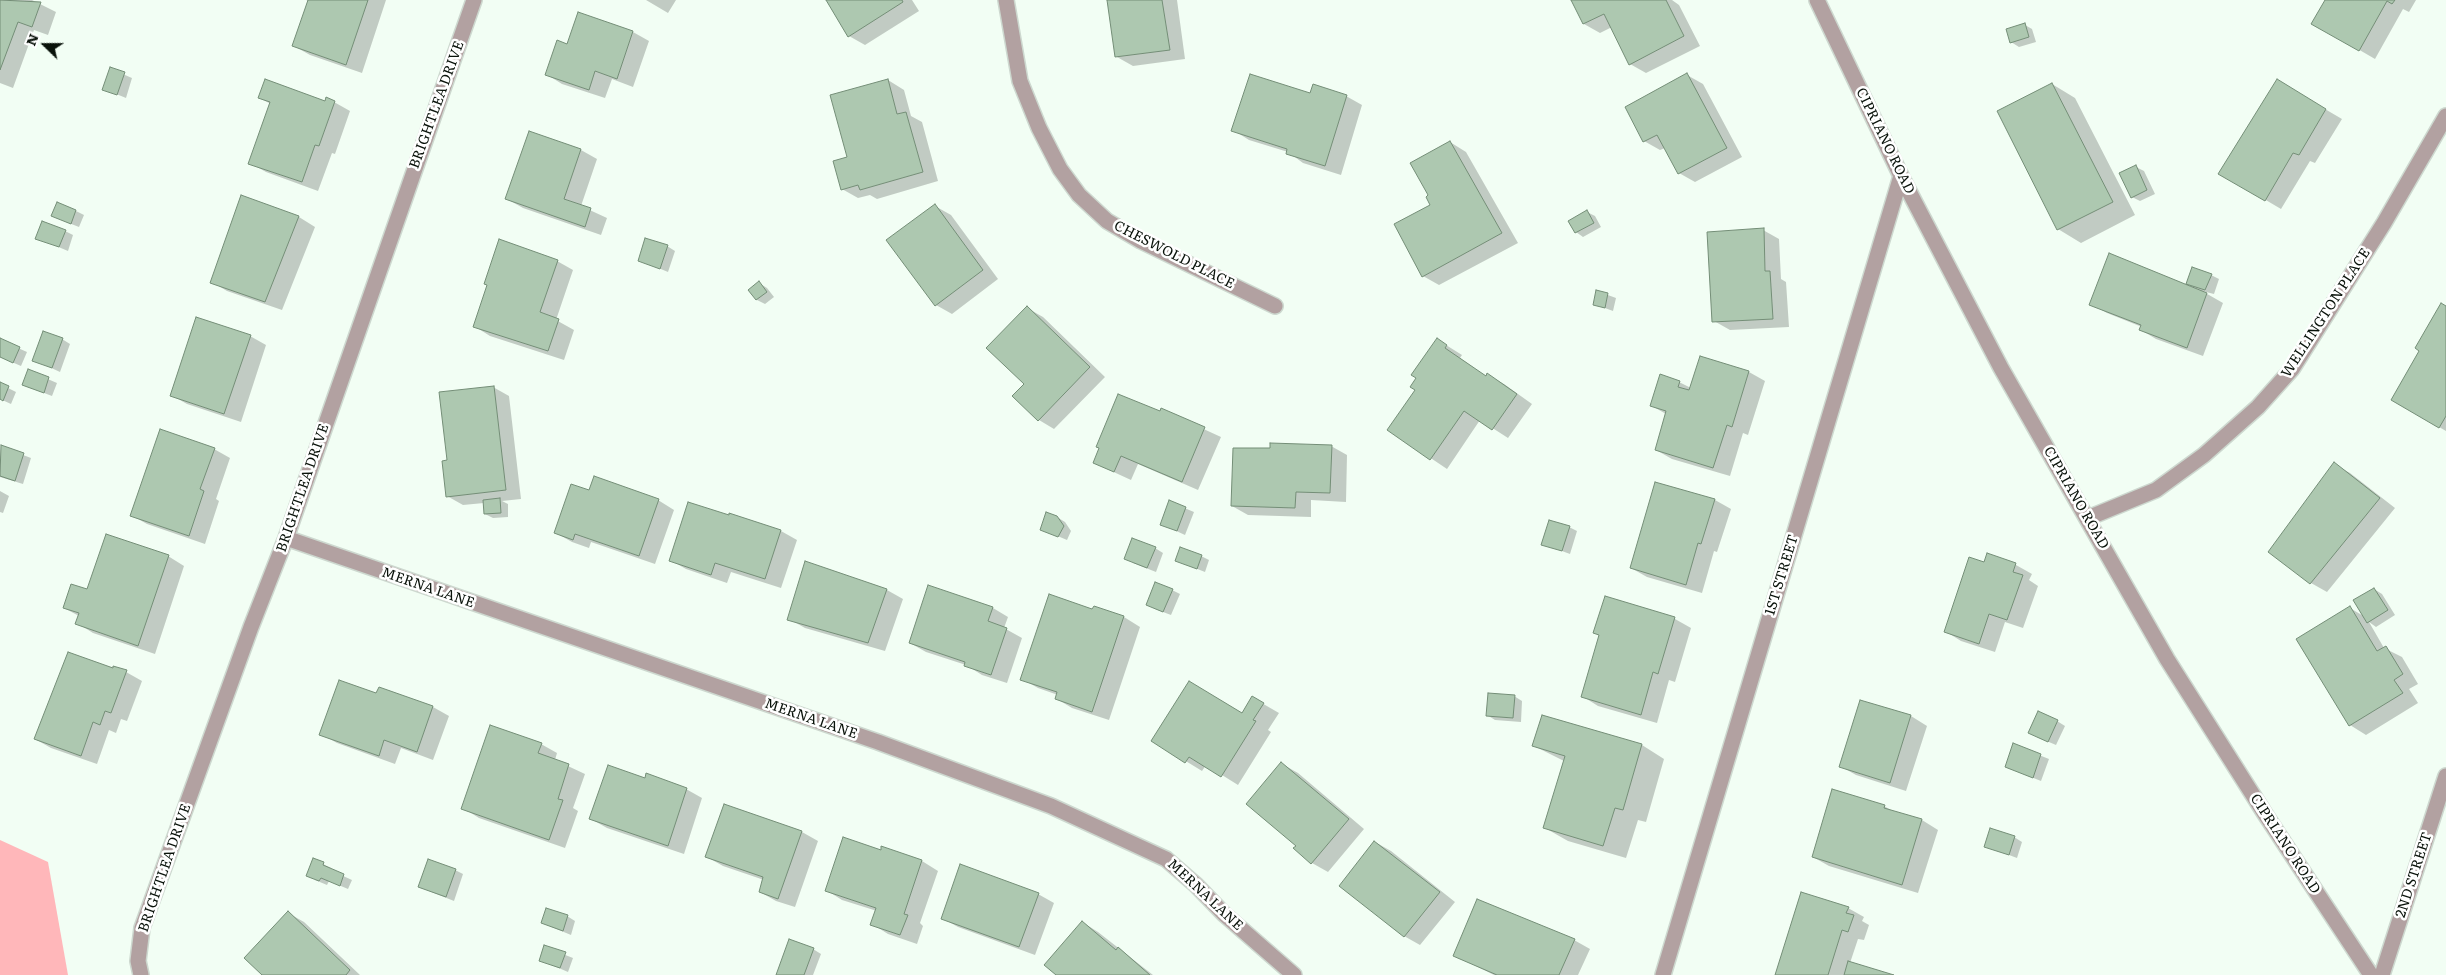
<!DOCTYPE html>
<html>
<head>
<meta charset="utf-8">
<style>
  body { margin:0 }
  #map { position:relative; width:2446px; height:975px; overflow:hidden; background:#f2fef4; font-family:Literata,serif }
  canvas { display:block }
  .north { position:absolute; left:20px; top:20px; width:50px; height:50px; -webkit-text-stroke:4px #fff; paint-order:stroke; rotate:292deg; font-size:14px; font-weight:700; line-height:20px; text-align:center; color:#09120a }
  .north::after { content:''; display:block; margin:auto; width:18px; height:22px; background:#09120a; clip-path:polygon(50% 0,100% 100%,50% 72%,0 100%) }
</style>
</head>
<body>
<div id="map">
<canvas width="2446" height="975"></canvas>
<div class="north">N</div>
</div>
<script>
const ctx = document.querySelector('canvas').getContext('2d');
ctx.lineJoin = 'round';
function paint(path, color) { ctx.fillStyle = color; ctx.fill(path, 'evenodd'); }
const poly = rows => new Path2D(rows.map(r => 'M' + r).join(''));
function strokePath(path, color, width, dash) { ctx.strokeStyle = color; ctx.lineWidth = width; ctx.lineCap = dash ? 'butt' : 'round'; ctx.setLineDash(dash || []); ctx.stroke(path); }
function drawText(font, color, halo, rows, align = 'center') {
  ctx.font = font + ' Literata,serif'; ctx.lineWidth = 5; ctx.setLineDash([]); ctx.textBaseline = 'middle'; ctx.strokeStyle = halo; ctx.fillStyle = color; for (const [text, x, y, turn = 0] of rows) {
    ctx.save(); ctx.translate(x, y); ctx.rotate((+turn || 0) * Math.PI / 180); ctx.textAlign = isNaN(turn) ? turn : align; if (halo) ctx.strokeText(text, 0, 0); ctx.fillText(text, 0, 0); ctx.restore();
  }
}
paint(poly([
  [0,840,48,862,68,975,0,975]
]), '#ffb7ba');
paint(poly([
  [0,0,32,0,56,12,48,35,34,30,13,88,0,83],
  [306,0,386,0,362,73,310,55,294,46,309,1],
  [646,0,676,0,668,13],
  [827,0,912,0,919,11,865,45,849,36],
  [1109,0,1177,0,1185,59,1133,66,1117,57],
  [1572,0,1672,0,1679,5,1700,46,1646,73,1630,64,1612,27,1600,33,1584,24],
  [2326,0,2416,0,2409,12,2403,9,2375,59,2313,23],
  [579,13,633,32,649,41,633,87,612,79,605,98,562,84,546,74,568,46],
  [2025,25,2032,29,2036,42,2019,47,2011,42],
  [111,69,132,78,126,98,104,89],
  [1687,75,1703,84,1742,157,1695,182,1679,173,1665,148,1660,150,1644,141],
  [888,80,904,90,911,116,922,122,938,181,877,199,870,195,858,198,842,189,849,158],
  [2277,81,2342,119,2315,163,2310,161,2281,209,2220,173],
  [2052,84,2075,98,2135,215,2081,243,2058,229],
  [1311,95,1346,96,1362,105,1341,175,1303,163,1288,152,1249,140,1233,130],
  [259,98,334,102,350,111,335,154,332,153,318,191,266,172,250,163,271,104],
  [1450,142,1466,152,1518,243,1439,285,1423,276,1432,205,1430,196],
  [581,150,597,159,581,206,607,218,601,235,523,208,507,199],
  [2136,167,2144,171,2155,194,2140,201,2132,197],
  [242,197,299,217,315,227,282,310,227,291,212,282],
  [935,206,951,215,998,279,952,314,936,305],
  [76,211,84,215,79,227,61,220],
  [1587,212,1595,216,1601,227,1583,237,1576,232],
  [1763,230,1779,239,1781,279,1786,282,1789,327,1730,330,1714,321],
  [65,231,73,235,68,251,37,238],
  [667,246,675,251,668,272,639,260],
  [557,261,573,270,556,320,574,330,564,360,490,336,474,326],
  [2211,275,2219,279,2214,294,2202,291,2223,303,2203,356,2156,339,2141,330,2142,327,2107,313,2091,304,2194,289,2187,283],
  [759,283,767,288,774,297,765,304,757,300,750,291],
  [1597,291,1616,298,1613,311,1594,304],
  [2446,307,2446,431,2392,400],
  [1027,308,1043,317,1105,377,1054,429,1039,420,1025,384],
  [250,336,266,345,241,422,187,404,171,395],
  [62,339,70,344,60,372,34,360],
  [0,340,27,352,21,366,0,357],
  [1438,340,1462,355,1460,358,1487,377,1488,375,1504,384,1532,404,1508,438,1480,420,1447,469,1389,430,1416,390],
  [29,371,57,383,52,396,23,385],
  [1749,372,1765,381,1748,435,1743,433,1730,476,1672,459,1656,450,1666,414,1652,406,1679,382,1691,388],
  [0,384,16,392,11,404,0,399],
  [493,387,509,396,521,499,502,501,508,504,508,517,493,518,485,514,484,503,463,505,447,496,449,461],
  [1162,410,1221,437,1198,490,1138,464,1131,480,1094,463,1160,413],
  [1331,446,1347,455,1346,502,1311,500,1311,517,1248,515,1232,506,1271,450],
  [2,447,31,458,23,484,0,477],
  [214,449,230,458,216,499,219,501,205,544,147,524,131,515],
  [2334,464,2350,473,2395,508,2327,592,2311,583,2270,552],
  [0,491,9,496,3,513,0,512],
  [590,492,658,500,674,510,655,564,591,542,589,548,572,542,556,533],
  [1715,500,1731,509,1717,552,1714,551,1702,593,1647,577,1631,568],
  [1170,502,1194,512,1185,535,1161,524],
  [730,514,781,531,797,540,781,588,731,572,727,583,686,569,670,560,730,517],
  [1057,517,1065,522,1071,531,1067,540,1041,529],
  [1569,527,1577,531,1570,554,1543,544],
  [1155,548,1163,553,1156,572,1133,563],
  [1987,555,2016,565,2032,574,2029,580,2038,586,2023,628,2005,622,1995,652,1961,641,1945,631,1985,563],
  [168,556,184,566,155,654,93,633,77,623,79,616,64,608,88,591],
  [1201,556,1209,560,1205,572,1177,561],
  [806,562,887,590,903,599,885,651,805,628,789,619],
  [2374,589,2382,594,2395,615,2376,627,2369,622,2384,648,2402,657,2418,684,2409,689,2418,703,2366,735,2350,725,2298,639,2350,608,2365,617],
  [1172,590,1180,594,1171,615,1155,609],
  [1605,598,1675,619,1691,628,1675,682,1669,680,1657,723,1598,706,1582,696,1600,636],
  [993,608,1008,617,1004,628,1022,638,1007,683,982,675,966,665,926,652,910,643],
  [1094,608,1124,617,1140,627,1109,720,1072,708,1057,699,1058,695,1038,688,1022,679],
  [114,670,126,672,142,681,127,721,121,719,116,733,109,730,97,764,51,748,35,739],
  [379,689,433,707,449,716,433,760,401,748,395,764,337,743,321,734,377,694],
  [1514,696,1522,701,1521,722,1495,720,1487,715],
  [1253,698,1279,713,1268,730,1271,732,1238,785,1206,765,1202,771,1153,741,1243,714],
  [1861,701,1911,716,1927,726,1906,791,1856,775,1840,766],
  [2057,721,2065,726,2056,745,2037,737],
  [541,744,557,753,555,760,585,774,573,808,578,811,565,848,479,818,463,808],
  [1642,745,1664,759,1646,822,1638,820,1626,858,1568,841,1545,828,1564,761,1534,746],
  [2014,745,2049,759,2041,781,2006,767],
  [1282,764,1298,773,1364,829,1328,872,1312,863,1297,846],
  [646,779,686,789,702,798,684,854,607,828,591,819],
  [725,806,802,832,818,841,795,907,776,901,760,892,764,880,723,866,707,857],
  [1884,806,1896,813,1922,820,1938,830,1918,893,1829,866,1813,857],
  [2014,837,2022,842,2017,858,1985,846],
  [1375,842,1391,851,1455,902,1420,945,1404,936],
  [882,848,922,861,938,871,920,923,923,926,917,944,888,934,872,924,877,911,842,900,826,890,881,852],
  [323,864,331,868,330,870,352,880,348,889,329,881,327,885,315,880],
  [455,870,463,874,454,901,419,887],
  [1038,894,1054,903,1035,955,958,927,942,918],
  [1848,908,1864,917,1862,921,1869,925,1864,940,1858,939,1850,963,1890,975,1777,975],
  [288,913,304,922,360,975,263,975],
  [567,916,575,921,571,935,542,923],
  [1082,922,1098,932,1153,975,1058,975],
  [1574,940,1590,949,1578,975,1494,975,1454,955],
  [545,947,573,958,568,972,540,960],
  [813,949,821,954,813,975,778,975]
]), '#0003');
const building = poly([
  [0,0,41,2,32,27,18,22,0,70,0,0],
  [308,0,368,0,346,65,292,46,308,0],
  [826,0,902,0,903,2,848,37,826,0],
  [1107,0,1162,0,1170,50,1115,57,1107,0],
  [1571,0,1666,0,1684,36,1629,65,1604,14,1583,24,1571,0],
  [2325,0,2395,0,2392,4,2387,1,2359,51,2311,24,2325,0],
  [578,12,633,31,617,79,595,71,589,90,545,75,557,40,567,44,578,12],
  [2025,23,2029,37,2010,43,2006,29,2025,23],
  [110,67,125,72,117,95,102,90,110,67],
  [1687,73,1727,148,1678,174,1657,135,1643,142,1625,107,1687,73],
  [1250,74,1310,93,1313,84,1347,95,1325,166,1286,154,1287,149,1231,131,1250,74],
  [265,79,325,101,326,97,335,101,319,146,315,145,302,182,248,164,270,102,258,98,265,79],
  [888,79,897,114,906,112,923,172,860,190,858,185,841,190,833,161,847,157,830,95,888,79],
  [2277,79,2326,109,2299,155,2293,153,2265,201,2218,174,2277,79],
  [2052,83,2113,202,2057,230,1997,111,2052,83],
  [529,131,581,149,564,199,591,208,585,227,505,199,529,131],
  [1450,141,1502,233,1422,277,1394,224,1430,205,1426,197,1428,195,1410,163,1450,141],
  [2136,165,2147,190,2131,198,2119,173,2136,165],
  [241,195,299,216,265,302,210,283,241,195],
  [57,202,76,210,71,224,51,216,57,202],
  [935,204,983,270,935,306,886,240,935,204],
  [1587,210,1594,223,1575,233,1568,221,1587,210],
  [42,221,66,230,59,247,35,239,42,221],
  [1764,228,1765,271,1770,271,1773,319,1712,322,1707,232,1764,228],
  [645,238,668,245,660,269,638,261,645,238],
  [499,239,558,260,540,312,559,319,548,351,473,327,487,285,484,284,499,239],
  [2109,253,2207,293,2187,348,2139,330,2141,325,2089,305,2109,253],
  [2192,267,2212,274,2205,290,2186,284,2192,267],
  [759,281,767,292,756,300,748,290,759,281],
  [1596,290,1608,293,1605,308,1593,305,1596,290],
  [2441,303,2446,306,2446,416,2439,428,2391,400,2419,351,2415,348,2441,303],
  [1027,306,1090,367,1038,421,1012,396,1024,384,986,348,1027,306],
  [196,317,251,335,224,414,170,396,196,317],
  [43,331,63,338,52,368,32,361,43,331],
  [0,338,20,347,13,363,0,357,0,338],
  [1437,338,1447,345,1445,348,1486,376,1487,373,1517,394,1492,430,1464,411,1430,460,1387,430,1415,390,1410,387,1416,378,1411,375,1437,338],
  [1700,356,1749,371,1732,427,1727,425,1713,468,1655,450,1666,411,1650,406,1660,374,1680,381,1678,387,1689,390,1700,356],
  [28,369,49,377,44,393,22,385,28,369],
  [0,382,9,386,3,401,0,399,0,382],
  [494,386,506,490,446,497,442,461,447,460,439,392,494,386],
  [1118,394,1160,411,1161,408,1205,427,1182,482,1121,456,1114,472,1093,463,1099,448,1096,447,1118,394],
  [160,429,215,448,200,489,204,491,189,536,130,516,160,429],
  [1270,443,1332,445,1330,493,1296,492,1295,508,1231,506,1233,448,1270,448,1270,443],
  [1,445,24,453,15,481,0,476,1,445],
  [2334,462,2380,498,2310,584,2268,552,2334,462],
  [594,476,659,499,639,556,575,534,573,540,554,533,571,484,589,490,594,476],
  [1655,482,1715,499,1701,544,1698,543,1686,585,1630,568,1655,482],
  [500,498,501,513,484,514,483,500,500,498],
  [1169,500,1186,507,1177,531,1160,525,1169,500],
  [688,502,729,515,729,513,781,530,765,579,715,563,711,575,669,561,688,502],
  [1046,512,1057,516,1064,526,1058,537,1040,530,1046,512],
  [1549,520,1570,526,1562,551,1541,545,1549,520],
  [106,534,169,555,138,646,75,624,79,613,63,608,71,584,87,589,106,534],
  [1132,538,1156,547,1147,568,1124,559,1132,538],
  [1180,547,1202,555,1197,569,1175,561,1180,547],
  [1987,553,2016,563,2013,572,2023,575,2007,620,1989,614,1979,644,1944,632,1969,557,1984,562,1987,553],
  [805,561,887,589,868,643,787,620,805,561],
  [1155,582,1173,589,1163,612,1146,605,1155,582],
  [928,585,993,607,988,621,1007,628,991,675,964,666,965,662,909,643,928,585],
  [2374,588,2388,610,2367,623,2353,600,2374,588],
  [1049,594,1092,609,1094,606,1124,616,1092,712,1055,699,1057,692,1020,680,1049,594],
  [1605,596,1675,617,1658,674,1653,672,1641,715,1581,697,1599,635,1593,633,1605,596],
  [2350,606,2377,651,2386,646,2403,674,2394,680,2403,693,2349,726,2296,639,2350,606],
  [68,652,113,668,113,666,127,670,111,713,105,711,100,725,93,722,81,756,34,739,68,652],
  [339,680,376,693,379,687,433,706,417,752,384,740,379,756,319,735,339,680],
  [1189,681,1242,713,1252,696,1264,703,1253,720,1256,721,1221,777,1189,757,1185,763,1151,741,1189,681],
  [1488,693,1515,695,1513,718,1486,716,1488,693],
  [1860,700,1911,715,1890,783,1839,767,1860,700],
  [2038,711,2058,720,2048,742,2028,733,2038,711],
  [1542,715,1642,744,1623,810,1615,808,1603,846,1543,828,1565,756,1532,746,1542,715],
  [490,725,542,743,538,753,569,764,558,799,563,800,549,840,461,809,490,725],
  [2013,743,2041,754,2033,778,2005,767,2013,743],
  [1281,762,1349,819,1311,864,1293,848,1296,846,1246,804,1281,762],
  [608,765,645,778,646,773,687,788,668,846,589,819,608,765],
  [1832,789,1885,805,1884,808,1922,819,1902,885,1812,857,1832,789],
  [724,804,802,831,778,899,759,892,763,877,705,857,724,804],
  [1990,828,2015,836,2009,855,1984,847,1990,828],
  [843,837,881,850,881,846,922,860,904,914,908,915,900,935,870,925,876,908,825,891,843,837],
  [1374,841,1440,892,1404,937,1339,886,1374,841],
  [313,858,324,862,323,865,344,874,340,886,321,878,319,881,306,876,313,858],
  [428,859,456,869,446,897,418,887,428,859],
  [960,864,1039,893,1019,947,941,919,960,864],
  [1801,892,1849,907,1846,913,1854,915,1848,932,1842,930,1828,975,1775,975,1801,892],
  [1477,899,1575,939,1559,975,1497,975,1453,956,1477,899],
  [546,908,568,915,563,931,541,923,546,908],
  [288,911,350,970,346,975,262,975,244,958,288,911],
  [1082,921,1116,950,1118,947,1150,975,1056,975,1044,965,1082,921],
  [789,939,814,948,804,975,776,975,789,939],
  [544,945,566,952,560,968,539,961,544,945],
  [1848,961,1894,975,1844,975,1848,961]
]);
paint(building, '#adc8b0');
strokePath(building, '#748e77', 1);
const minor = poly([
  [1006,0,1020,81,1039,128,1060,169,1079,195,1107,221,1141,241,1275,306],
  [1817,0,1901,176,2001,368,2167,659,2265,814,2371,975],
  [2088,518,2156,490,2204,455,2258,407,2292,369,2384,223,2446,116],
  [286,538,878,742,1051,806,1166,859,1196,885,1224,914,1294,975],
  [141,975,138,961,142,928,251,627,286,538,474,0],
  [1663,975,1901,176],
  [2382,975,2446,776]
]);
strokePath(minor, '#cdd8cf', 18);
strokePath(minor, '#b2a1a1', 15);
drawText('14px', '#09120a', '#fff', [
  ["BRIGHTLEA DRIVE",437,105,-70],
  ["CIPRIANO ROAD",1885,141,64],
  ["CHESWOLD PLACE",1174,255,27],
  ["WELLINGTON PLACE",2326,313,-57],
  ["BRIGHTLEA DRIVE",303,488,-71],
  ["CIPRIANO ROAD",2076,498,60],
  ["1ST STREET",1782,575,-73],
  ["MERNA LANE",428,588,19],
  ["MERNA LANE",811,719,19],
  ["CIPRIANO ROAD",2285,844,57],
  ["BRIGHTLEA DRIVE",165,868,-71],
  ["2ND STREET",2414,875,-72],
  ["MERNA LANE",1205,895,43]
]);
</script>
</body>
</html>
